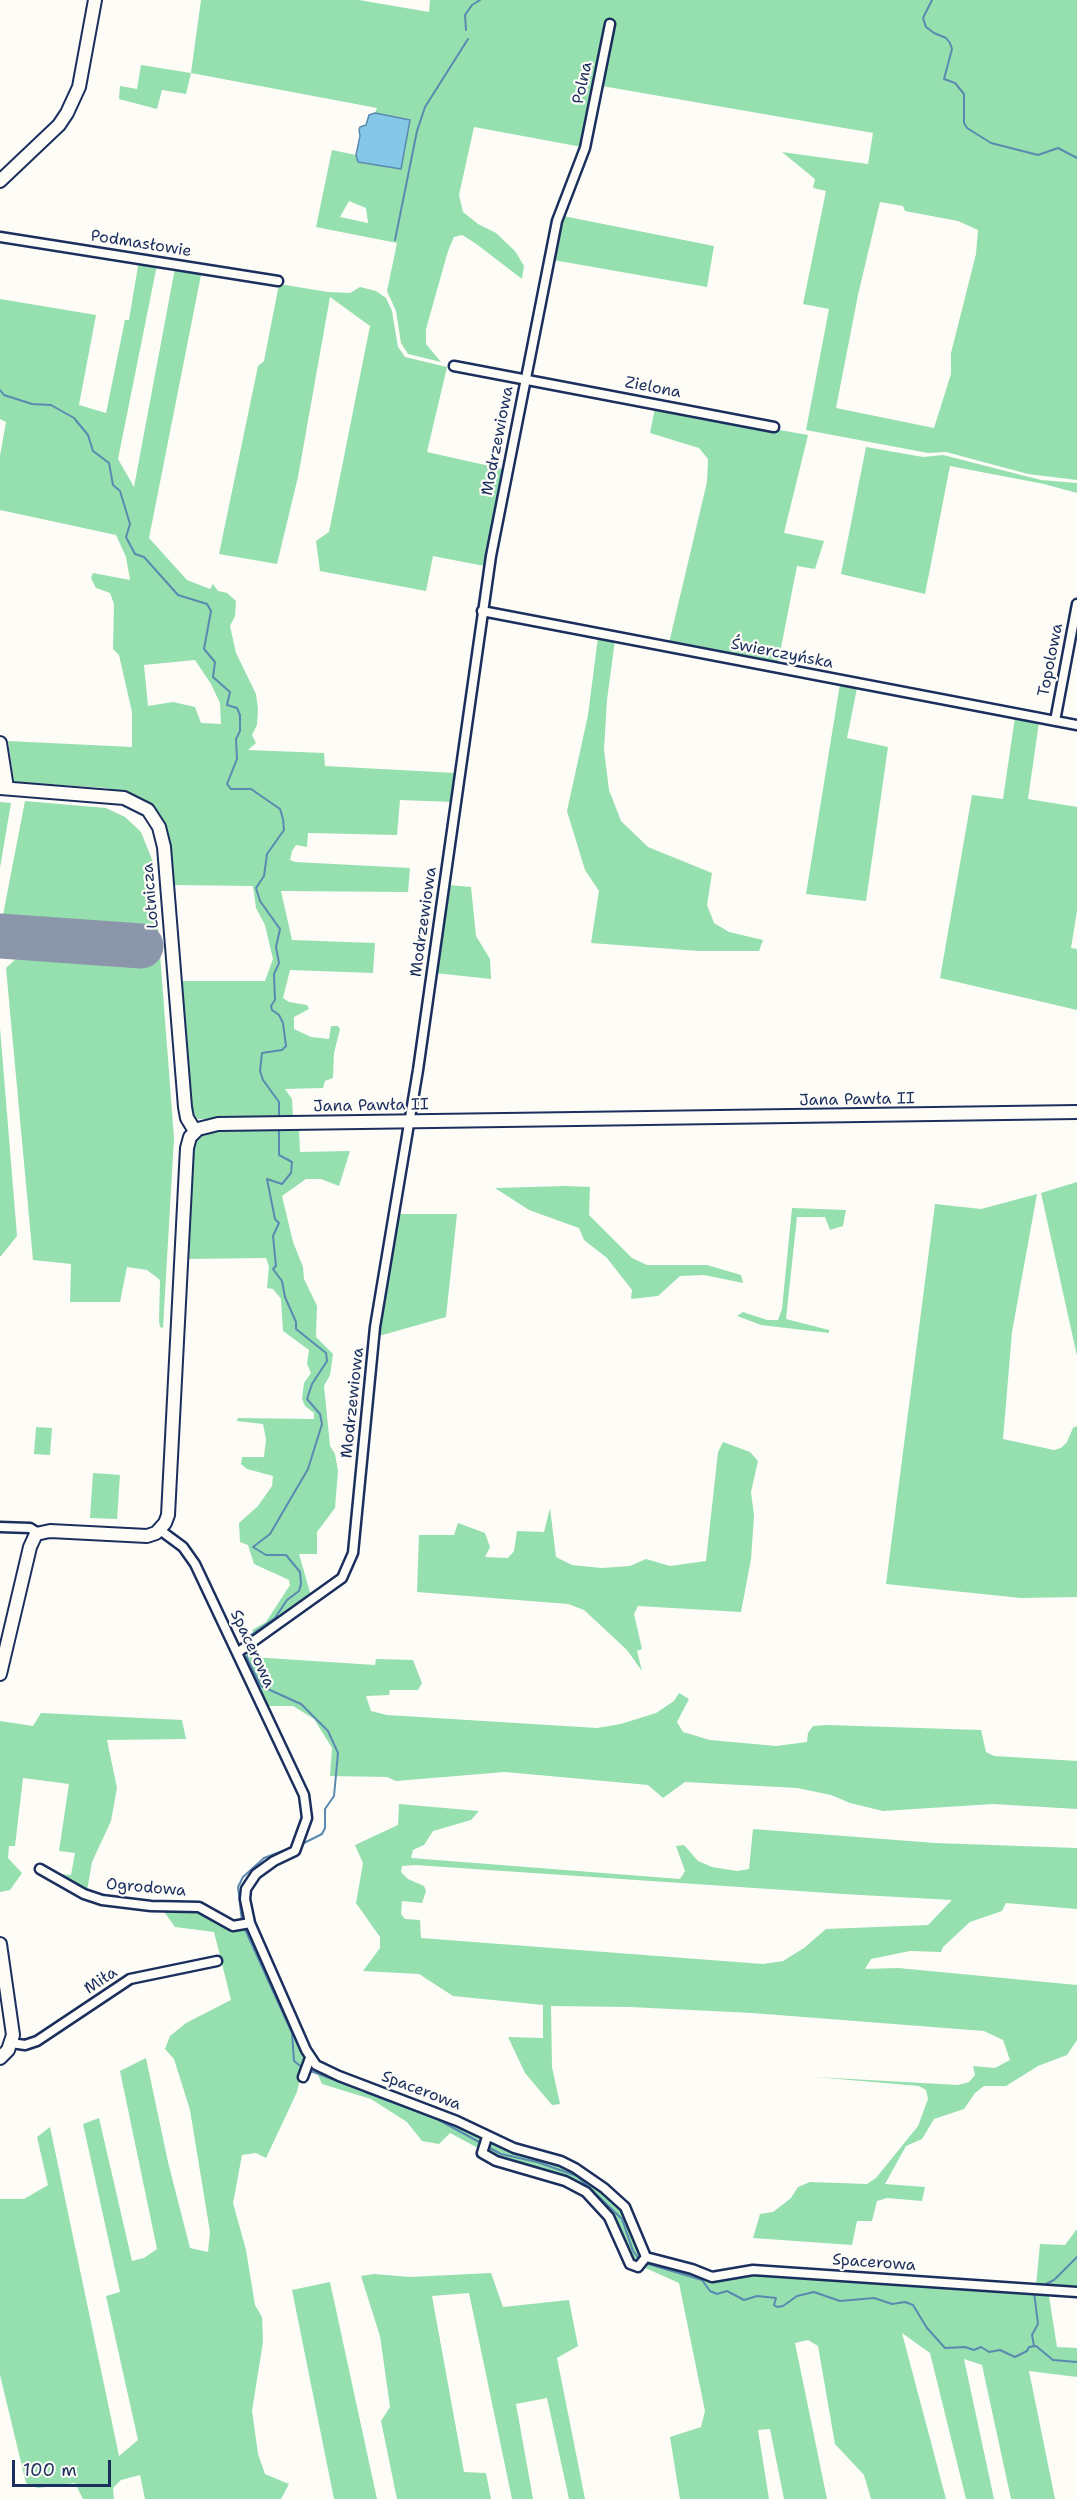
<!DOCTYPE html>
<html>
<head>
<meta charset="utf-8">
<style>
  body { margin:0 }
  #map { position:relative; width:1077px; height:2499px; overflow:hidden; background:#fdfcf7; font-family:"Shantell Sans",sans-serif }
  canvas { display:block }
  .scale { position:absolute; left:12px; top:2460px; width:99px; height:27px; box-sizing:border-box; border:3px solid #1b2f5e; border-top:0; padding-left:8px; font-size:18px; line-height:21px; white-space:nowrap; color:#1b2f5e; -webkit-text-stroke:4px #fdfcf7; paint-order:stroke }
</style>
</head>
<body>
<div id="map">
<canvas width="1077" height="2499"></canvas>
<div class="scale">100 m</div>
</div>
<script>
const ctx = document.querySelector('canvas').getContext('2d');
ctx.lineJoin = 'round';
function paint(path, color) { ctx.fillStyle = color; ctx.fill(path, 'evenodd'); }
const poly = rows => new Path2D(rows.map(r => 'M' + r).join(''));
function strokePath(path, color, width, dash) { ctx.strokeStyle = color; ctx.lineWidth = width; ctx.lineCap = dash ? 'butt' : 'round'; ctx.setLineDash(dash || []); ctx.stroke(path); }
function drawText(font, color, halo, rows, align = 'center') {
  ctx.font = font + ' "Shantell Sans",sans-serif'; ctx.lineWidth = 4.5; ctx.setLineDash([]); ctx.textBaseline = 'middle'; ctx.strokeStyle = halo; ctx.fillStyle = color; for (const [text, x, y, turn = 0] of rows) {
    ctx.save(); ctx.translate(x, y); ctx.rotate((+turn || 0) * Math.PI / 180); ctx.textAlign = isNaN(turn) ? turn : align; if (halo) ctx.strokeText(text, 0, 0); ctx.fillText(text, 0, 0); ctx.restore();
  }
}
paint(poly([
  [201,0,359,0,429,12,430,0,1077,0,1077,480,1028,474,946,452,928,453,806,430,829,309,803,304,826,191,813,188,815,179,782,152,868,164,873,133,602,86,582,147,474,127,459,195,463,212,478,224,496,233,515,251,524,266,522,279,475,243,462,235,454,237,448,251,426,329,426,344,441,362,408,354,401,343,396,311,387,291,397,243,316,227,332,150,356,155,358,162,401,169,410,120,375,113,377,108,191,73,186,94,162,90,157,109,119,99,120,86,137,89,141,65,191,73],
  [349,201,366,208,368,223,340,217],
  [880,202,903,206,905,211,958,221,978,230,976,254,951,353,951,374,934,428,836,408,858,295],
  [563,216,714,246,707,287,553,260],
  [139,260,202,270,149,538,187,580,210,589,213,584,218,591,227,593,236,601,235,616,230,626,236,653,256,694,258,709,257,725,252,735,256,743,248,750,324,753,325,766,456,773,453,802,400,800,397,835,308,833,307,847,296,845,292,851,290,860,295,862,410,868,408,892,281,891,292,940,375,943,373,973,290,970,283,998,289,1002,307,1005,309,1009,294,1017,294,1029,311,1037,329,1039,331,1026,338,1026,340,1029,334,1053,333,1078,325,1081,323,1088,285,1089,292,1099,293,1117,197,1119,190,1106,180,981,265,981,273,959,265,925,256,908,253,886,172,885,167,832,161,820,123,794,107,788,14,782,8,741,132,747,132,712,119,655,113,649,114,604,110,593,96,588,91,578,93,573,130,580,126,557,116,535,0,510,0,456,6,422,0,419,0,299,96,315,79,405,106,413,125,320,129,320],
  [157,265,175,268,134,487,118,459],
  [195,660,211,684,220,703,221,724,201,723,195,707,173,702,148,706,144,665],
  [279,284,328,292,350,293,360,287,376,291,386,298,392,311,398,347,405,357,447,367,427,452,503,469,484,566,433,556,426,591,320,571,316,541,329,532,370,326,330,297,298,477,277,564,219,554,258,366,264,361],
  [655,408,808,435,784,533,824,541,815,569,797,566,778,663,669,643,707,482,708,459,699,448,650,433],
  [866,447,923,457,943,455,1041,480,1077,483,1077,493,1044,484,950,466,925,594,841,574],
  [598,637,615,640,607,700,604,750,609,790,621,821,648,847,712,873,707,905,714,923,729,932,763,940,759,951,699,951,591,943,599,891,585,870,567,811,588,715],
  [840,684,857,688,847,738,888,747,866,901,806,894],
  [1015,717,1039,722,1028,799,1077,807,1077,911,1071,948,1077,949,1077,1010,940,978,972,795,1003,799],
  [25,801,106,808,125,817,141,832,153,862,174,1138,163,1328,160,1327,159,1321,160,1280,147,1270,127,1267,120,1302,70,1302,71,1264,33,1260,6,968,20,955,2,920],
  [0,802,11,803,0,868],
  [448,885,471,887,476,936,490,959,491,979,435,973],
  [0,1028,17,1236,1,1256,0,1256],
  [255,1128,299,1130,300,1152,350,1151,339,1186,321,1179,306,1179,282,1196,293,1242,303,1267,304,1279,317,1306,316,1337,333,1354,330,1375,324,1386,330,1446,335,1454,338,1471,335,1508,317,1532,317,1554,299,1554,311,1596,256,1637,252,1630,266,1622,290,1585,289,1580,254,1564,248,1545,240,1542,239,1523,258,1506,272,1486,273,1476,247,1469,241,1464,242,1457,264,1457,266,1439,263,1424,237,1421,238,1418,314,1419,314,1413,305,1406,302,1399,304,1383,311,1373,307,1364,309,1350,283,1331,281,1299,273,1289,267,1288,269,1267,266,1258,184,1259,190,1151,198,1135,205,1129],
  [1077,1182,1077,1356,1041,1193],
  [565,1186,590,1187,589,1215,632,1258,647,1265,707,1265,741,1275,743,1283,704,1275,680,1276,658,1296,631,1299,632,1290,607,1258,584,1240,579,1228,529,1210,495,1188],
  [1037,1194,1012,1332,1003,1439,1054,1450,1061,1448,1067,1442,1073,1428,1077,1426,1077,1597,1021,1598,886,1584,935,1204,981,1209],
  [792,1208,846,1210,843,1226,830,1230,825,1217,797,1217,786,1319,829,1330,829,1333,761,1325,737,1316,743,1312,767,1320,778,1320,782,1309],
  [397,1214,457,1214,446,1317,379,1336],
  [36,1427,52,1428,50,1455,34,1454],
  [723,1442,750,1452,758,1461,751,1492,754,1516,751,1559,741,1612,638,1606,634,1614,642,1649,637,1651,642,1671,627,1650,584,1610,568,1604,417,1592,419,1535,454,1535,458,1523,485,1533,490,1547,485,1557,508,1558,514,1551,517,1531,544,1532,550,1508,556,1557,572,1565,602,1568,630,1566,646,1559,670,1566,706,1561,718,1452],
  [93,1473,120,1475,117,1519,90,1518],
  [258,1643,252,1657,375,1665,376,1659,413,1660,422,1683,418,1690,390,1690,389,1695,366,1696,371,1711,387,1715,597,1728,621,1724,656,1713,674,1701,679,1693,689,1699,677,1722,683,1732,710,1740,776,1746,807,1742,808,1733,813,1726,828,1725,981,1730,986,1752,994,1756,1077,1761,1077,1809,993,1804,883,1811,850,1803,831,1795,797,1788,685,1782,663,1798,648,1785,505,1772,396,1781,387,1777,330,1776,332,1748,314,1719,293,1706,265,1706,242,1656],
  [41,1713,182,1720,186,1739,107,1740,117,1788,111,1821,92,1862,87,1891,56,1874,71,1875,75,1853,59,1851,69,1784,23,1778,15,1846,9,1846,8,1858,22,1873,10,1890,0,1892,0,1721,33,1726],
  [399,1804,479,1811,471,1820,433,1831,424,1845,413,1850,411,1858,680,1879,685,1871,676,1846,684,1845,698,1861,712,1867,737,1871,749,1869,753,1829,935,1843,1077,1848,1077,1909,1006,1903,1002,1911,970,1922,943,1947,941,1952,910,1951,871,1959,865,1969,898,1968,1077,1985,1077,2040,1067,2055,1038,2066,1006,2086,984,2086,975,2093,964,2109,934,2119,922,2139,906,2146,885,2184,925,2187,922,2201,887,2198,877,2201,872,2221,857,2221,852,2245,753,2238,760,2214,773,2212,791,2198,798,2187,810,2182,867,2184,876,2178,918,2126,928,2099,926,2090,919,2086,815,2077,958,2085,969,2082,975,2075,973,2066,995,2068,1010,2060,1003,2040,984,2031,752,2013,630,2007,551,2006,552,2067,560,2104,552,2105,525,2073,508,2037,543,2038,543,2005,453,1996,419,1974,363,1971,380,1948,380,1937,356,1903,363,1863,355,1845,398,1825],
  [415,1865,843,1894,952,1900,928,1925,826,1929,804,1948,783,1961,763,1964,710,1960,421,1938,420,1920,405,1919,401,1914,402,1901,422,1903,426,1891,424,1886,408,1879,401,1872,402,1866],
  [162,1909,197,1909,232,1928,249,1925,303,2049,305,2058,297,2092,266,2158,256,2153,242,2155,233,2203,246,2250,255,2305,262,2317,263,2342,252,2411,258,2454,265,2474,289,2484,281,2499,145,2499,140,2475,121,2480,113,2488,114,2499,83,2499,75,2483,38,2488,26,2483,0,2375,0,2199,24,2199,48,2185,37,2137,50,2127,119,2456,138,2440,106,2296,120,2292,83,2124,99,2118,132,2261,144,2258,157,2249,120,2071,146,2058,168,2162,190,2248,208,2252,210,2232,190,2110,174,2059,165,2049,170,2036,186,2023,231,2000,214,1932,175,1927],
  [315,2068,483,2136,478,2148,450,2133,439,2144,422,2141,407,2122,371,2099,322,2084],
  [488,2139,559,2163,603,2190,623,2208,642,2255,707,2280,719,2282,749,2273,1049,2296,1057,2347,1077,2348,1077,2377,1029,2371,1055,2499,1011,2499,982,2365,964,2359,994,2499,966,2499,930,2353,902,2333,946,2499,871,2499,864,2475,835,2444,818,2346,808,2340,795,2343,827,2499,784,2499,770,2429,758,2430,769,2499,680,2499,670,2437,701,2427,705,2411,679,2283,632,2262,608,2212,575,2181,497,2158,484,2151],
  [1077,2229,1077,2289,1036,2286,1040,2244,1065,2245],
  [491,2273,503,2307,569,2300,578,2346,557,2358,585,2499,569,2499,547,2398,516,2404,533,2499,512,2499,469,2293,432,2296,464,2472,486,2473,491,2499,397,2499,381,2421,390,2407,380,2336,361,2276,374,2274,410,2277],
  [330,2282,377,2499,334,2499,292,2290]
]), '#96dfaf');
const water = poly([
  [375,113,410,120,401,169,358,162,356,155,360,136,359,130,360,127,366,125,369,115,375,113]
]);
paint(water, '#85c7e6');
strokePath(water, '#5b8ab0', 1.5);
strokePath(poly([
  [932,0,923,18,926,27,934,33,946,38,950,43,952,49,944,79,955,83,964,94,964,123,967,128,991,143,1038,155,1058,148,1077,158],
  [466,30,465,15,472,5,480,0],
  [395,240,417,131,425,107,468,39],
  [0,390,4,395,32,404,51,405,74,418,88,435,93,451,109,463,113,485,120,491,130,524,126,537,135,554,144,557,178,595,207,604,211,611,204,649,215,662,213,677,230,692,227,705,237,708,240,715,240,731,236,739,237,759,227,784,231,789,251,789,280,809,283,819,284,830,267,854,264,876,256,888,260,901,280,929,276,947,279,963,274,974,275,1000,271,1006,272,1010,279,1015,283,1023,286,1046,282,1050,262,1053,260,1071,263,1080,279,1102,279,1117],
  [250,1640,251,1635,275,1618,287,1600,299,1591,301,1584,300,1572,286,1555,266,1555,253,1547,270,1534,308,1469,322,1424,320,1414,307,1399,312,1384,327,1361,326,1353,296,1329,296,1322,285,1297,282,1281,273,1269,276,1266,273,1236,279,1223,275,1219,267,1179,282,1184,291,1173,292,1162,279,1155,279,1126],
  [251,1646,247,1658,261,1686,301,1704,328,1731,338,1753,334,1796,325,1809,325,1828,322,1834,298,1846],
  [242,1922,238,1887,243,1877,264,1858,293,1847],
  [244,1927,292,2033,294,2061,303,2068],
  [308,2070,356,2088],
  [365,2092,437,2119,481,2143],
  [486,2146,501,2154,537,2162,577,2176,622,2219,633,2251,640,2260],
  [645,2263,702,2280,710,2291,717,2294,727,2291,744,2300,757,2296,776,2298,774,2305,777,2307,783,2306,797,2296,814,2292,840,2301,874,2298,892,2304,905,2302,913,2305,927,2328,945,2348,965,2347,974,2350,981,2347,989,2352,1000,2350,1015,2357,1027,2351,1029,2347,1036,2346,1053,2360,1077,2362],
  [1040,2287,1054,2280,1077,2257],
  [1034,2292,1038,2324,1032,2335,1034,2346]
]), '#5b8ab0', 2);
strokePath(poly([
  [0,936,141,946]
]), '#8c96aa', 45);
const street = poly([
  [0,237,278,281],
  [454,366,774,427],
  [482,611,1077,725],
  [1055,721,1077,604],
  [0,1527,30,1528,38,1533],
  [160,1530,183,1547,195,1564,304,1795,307,1818,295,1851,274,1861,256,1874,246,1889,245,1899,250,1923,306,2050,316,2065,339,2076,457,2121,514,2148,561,2161,575,2168,604,2188,625,2207,646,2257,692,2269,712,2277,753,2270,1077,2292],
  [237,1653,342,1578,353,1553,375,1327,418,1070,491,556,557,221,585,148,610,24],
  [40,1869,84,1894,102,1900,151,1906,199,1907,233,1926,250,1923],
  [11,2043,25,2045,37,2041,130,1979,217,1961],
  [303,2077,310,2058],
  [487,2137,482,2153,496,2161,565,2181,586,2192,609,2217,630,2264,638,2267,646,2257]
]);
const secondary = poly([
  [0,181,59,125,67,113,79,87,95,0],
  [0,743,7,788],
  [0,788,124,798,148,810,159,827,164,847,185,1107,187,1118,195,1131],
  [0,1674,30,1547,36,1534,50,1531,147,1536,156,1533,165,1523,168,1515,187,1148,190,1137,198,1129,218,1124,1077,1112],
  [0,1944,13,2035,8,2050,0,2058]
]);
strokePath(street, '#1b2f5e', 13);
strokePath(secondary, '#1b2f5e', 16);
strokePath(street, '#fdfcf7', 8);
strokePath(secondary, '#fdfcf7', 12);
drawText('16px', '#1b2f5e', '#fdfcf7', [
  ["Polna",583,83,-78],
  ["Podmasłowie",141,244,9],
  ["Zielona",653,388,11],
  ["Modrzewiowa",498,441,-79],
  ["Świerczyńska",782,654,11],
  ["Topolowa",1051,660,-79],
  ["Lotnicza",151,896,-95],
  ["Modrzewiowa",424,922,-82],
  ["Jana Pawła II",857,1100,-1],
  ["Jana Pawła II",371,1106,-1],
  ["Modrzewiowa",353,1403,-84],
  ["Spacerowa",252,1649,65],
  ["Ogrodowa",146,1888,5],
  ["Miła",101,1981,-33],
  ["Spacerowa",421,2091,21],
  ["Spacerowa",874,2263,4]
]);
</script>
</body>
</html>
